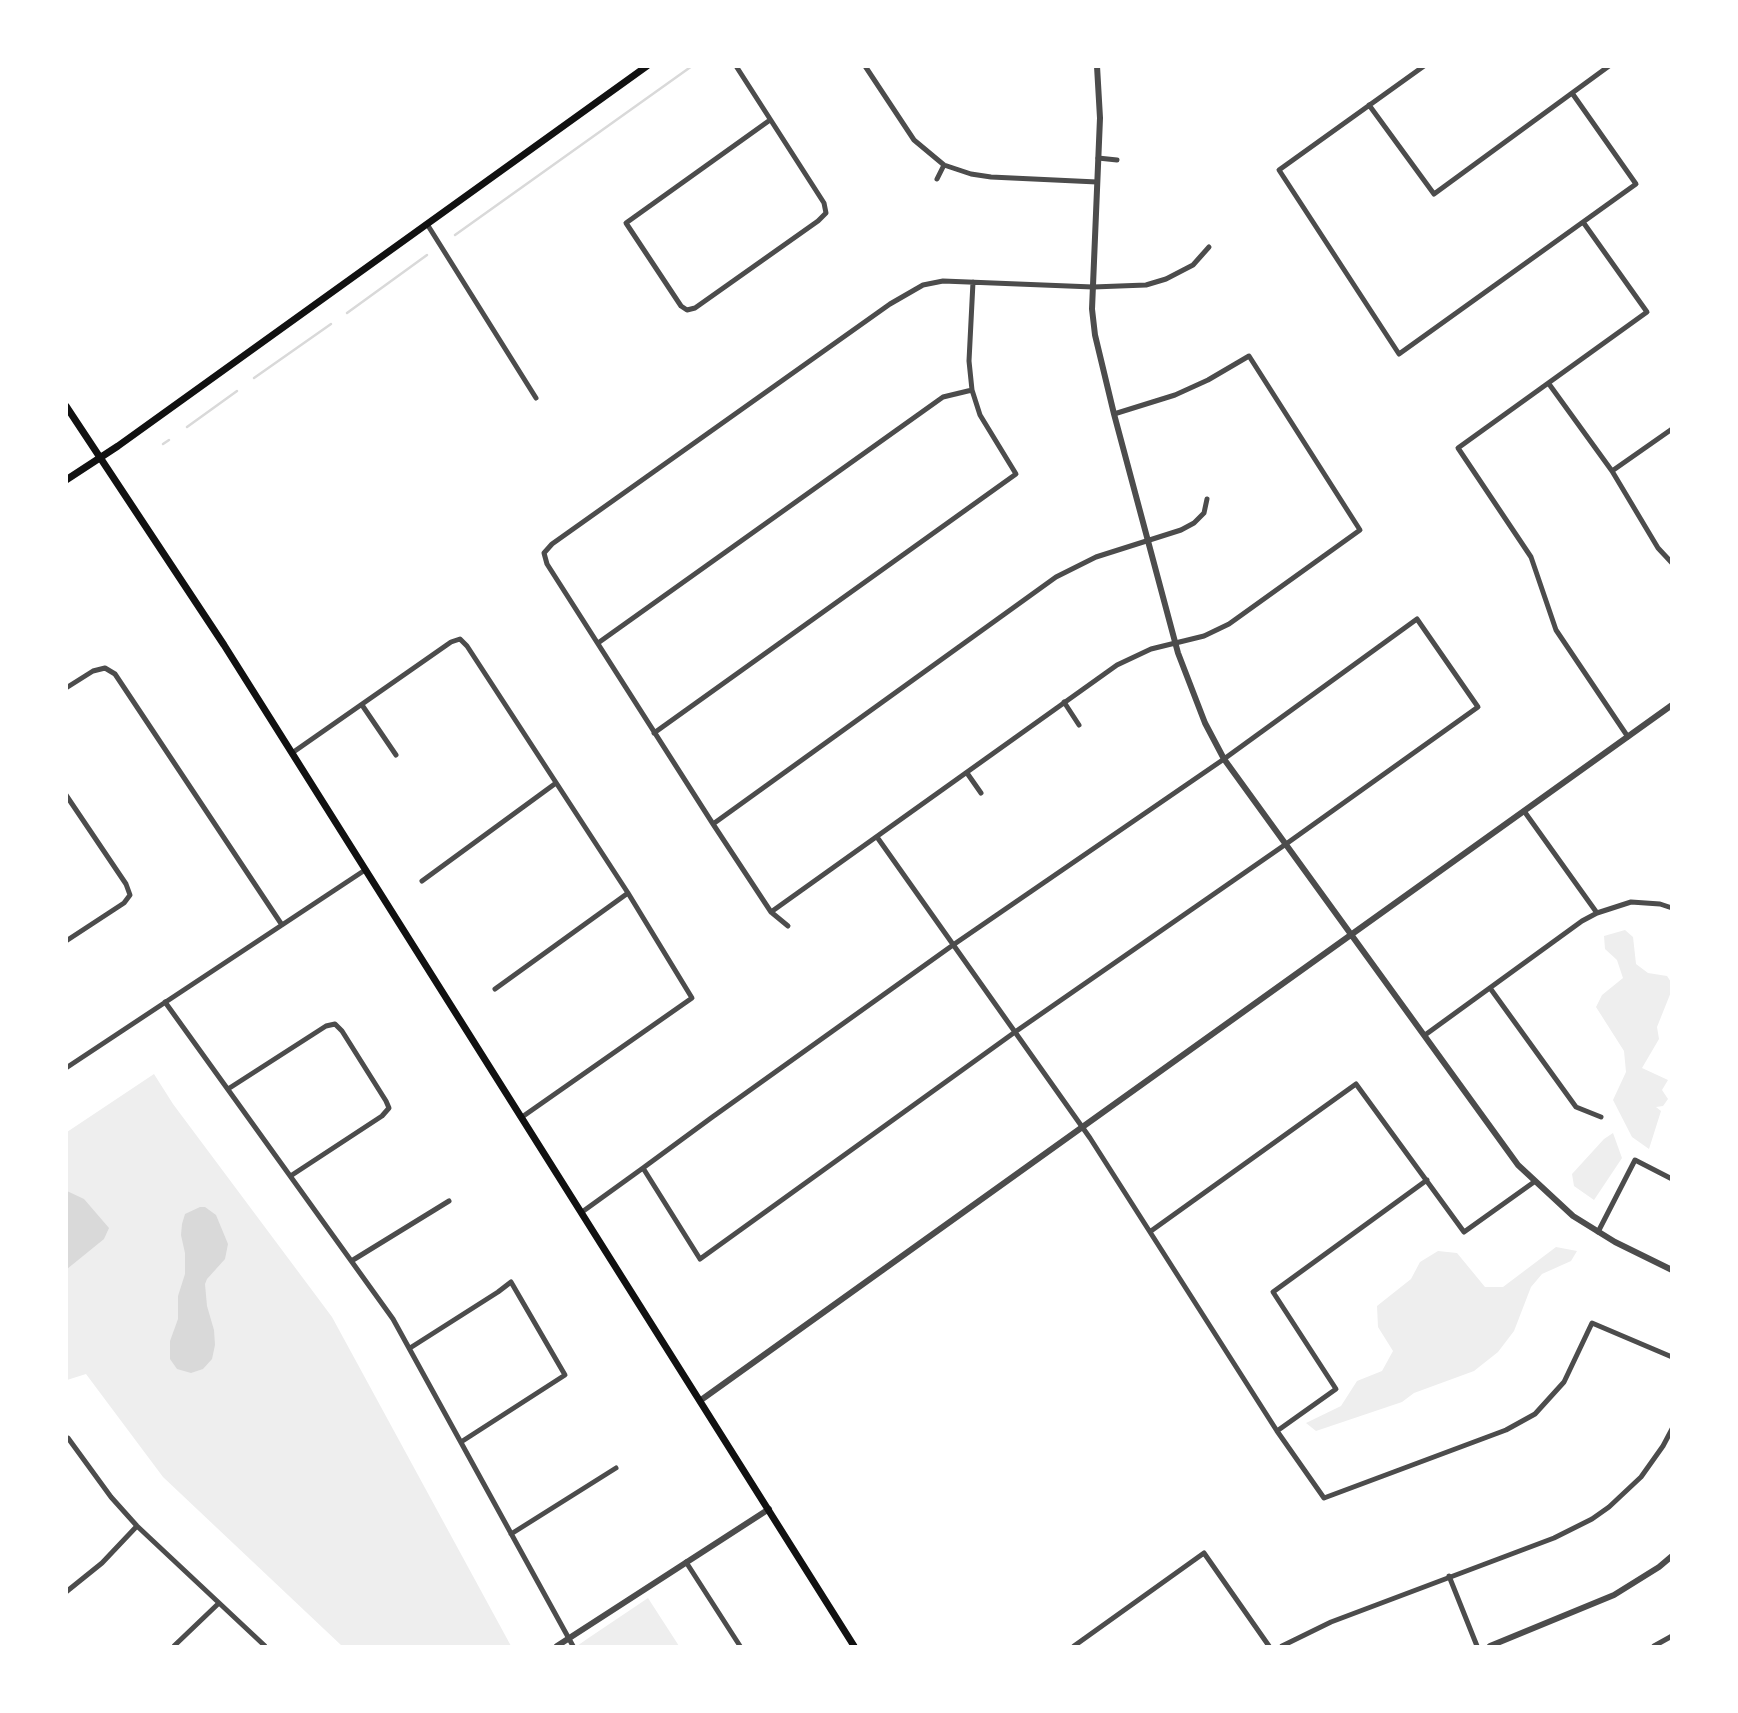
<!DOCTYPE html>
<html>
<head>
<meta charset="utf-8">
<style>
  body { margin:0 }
  #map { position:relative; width:1738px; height:1713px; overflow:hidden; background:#fff; font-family:"Archivo Narrow",sans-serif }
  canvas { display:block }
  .frame { position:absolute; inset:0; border:68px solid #fff; pointer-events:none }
</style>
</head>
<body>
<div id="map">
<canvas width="1738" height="1713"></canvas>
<div class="frame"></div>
</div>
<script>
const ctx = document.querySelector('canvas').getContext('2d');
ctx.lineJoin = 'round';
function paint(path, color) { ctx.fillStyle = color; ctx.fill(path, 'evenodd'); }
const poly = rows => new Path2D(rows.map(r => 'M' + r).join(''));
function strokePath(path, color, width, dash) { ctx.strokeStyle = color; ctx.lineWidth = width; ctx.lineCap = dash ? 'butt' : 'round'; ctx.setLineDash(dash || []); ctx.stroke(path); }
paint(poly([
  [1625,930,1633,937,1636,964,1648,973,1667,976,1671,982,1671,992,1657,1027,1659,1039,1642,1068,1668,1080,1662,1090,1668,1099,1663,1106,1656,1107,1661,1111,1649,1149,1632,1137,1613,1100,1626,1072,1624,1051,1596,1007,1602,995,1623,978,1617,960,1605,949,1604,936],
  [154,1074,173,1104,332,1317,511,1646,342,1646,163,1477,86,1374,67,1380,67,1132],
  [1613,1133,1622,1158,1594,1200,1574,1186,1572,1174,1604,1139],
  [1556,1247,1577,1251,1571,1261,1542,1274,1531,1287,1514,1331,1498,1352,1474,1371,1414,1393,1402,1402,1316,1431,1306,1423,1341,1406,1357,1381,1382,1371,1393,1351,1378,1327,1377,1306,1411,1279,1420,1262,1438,1251,1457,1253,1485,1287,1503,1287],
  [648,1598,679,1646,577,1646,587,1639]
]), '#eee');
paint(poly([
  [67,1191,84,1199,109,1228,104,1239,67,1269],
  [200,1207,205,1207,216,1215,228,1244,225,1259,207,1279,205,1284,207,1306,214,1330,215,1345,212,1359,203,1369,191,1373,177,1369,170,1359,170,1341,178,1319,178,1296,185,1274,185,1253,181,1235,182,1224,185,1214]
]), '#d9d9d9');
strokePath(poly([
  [455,235,692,66],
  [347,313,427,255],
  [254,378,331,324],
  [187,427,237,391],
  [163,444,169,440]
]), '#d9d9d9', 2.5);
strokePath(poly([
  [736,66,824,203,826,213,818,221,695,308,687,310,681,306,626,223,770,120],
  [865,66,914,140,944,165,971,174,991,177,1097,182],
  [1424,66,1279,170,1399,354,1636,184,1572,93],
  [1369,105,1434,194,1609,66],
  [1098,158,1117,160],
  [937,179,944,165],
  [1583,222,1647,312,1458,448,1531,557,1556,630,1628,737],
  [427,224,536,398],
  [1549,384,1612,471,1658,548,1672,563],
  [1612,471,1672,429],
  [598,643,943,397,972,390],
  [66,688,93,671,105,668,115,674,282,925],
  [1064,702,1079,725],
  [362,705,396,755],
  [654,733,1016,474,980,415,972,390,969,361,973,282],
  [292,753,451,642,460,639,467,646,628,893,692,998,522,1117],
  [967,773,981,793],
  [66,795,126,884,130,895,124,903,66,941],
  [1524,811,1597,913],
  [713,824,1056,577,1096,557,1181,530,1194,523,1204,513,1207,499],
  [877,837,1090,1138,1277,1431,1324,1498,1506,1430,1535,1414,1564,1382,1592,1323,1672,1357],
  [422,881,556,783],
  [771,912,1117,665,1151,649,1204,636,1229,624,1360,530,1249,356,1208,380,1175,395,1114,414],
  [788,926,771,912,713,824,547,564,544,553,552,544,890,304,923,285,943,281,1093,287,1146,285,1166,279,1193,265,1209,247],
  [1490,988,1576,1107,1601,1117],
  [495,989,628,893],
  [165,1002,393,1319,573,1646],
  [1425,1035,1582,921,1597,913,1631,902,1660,904,1672,908],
  [66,1068,365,870],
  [228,1089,326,1026,335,1024,342,1031,386,1101,389,1108,382,1116,292,1175],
  [582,1212,643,1168,711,1118,953,945,1224,759,1417,619,1478,707,1286,844,1015,1032,700,1259,643,1168],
  [1151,1231,1356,1084,1464,1232,1534,1182],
  [1598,1232,1635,1160,1672,1179],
  [353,1260,449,1201],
  [410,1348,498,1292,511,1282,565,1375,461,1442],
  [1277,1431,1336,1389,1273,1292,1427,1180],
  [66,1439,68,1438,111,1497,137,1526,265,1646],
  [511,1534,616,1468],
  [686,1562,740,1646],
  [1449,1576,1477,1646],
  [66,1592,102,1563,137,1526],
  [174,1646,219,1603],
  [1074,1646,1204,1553,1269,1646],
  [1282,1646,1331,1622,1554,1538,1592,1519,1609,1507,1641,1477,1663,1446,1672,1429],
  [1654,1646,1672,1636]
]), '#4c4c4c', 5);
strokePath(poly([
  [1097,66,1100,118,1092,309,1095,335,1114,414,1178,653,1205,723,1224,759,1518,1165,1573,1216,1615,1242,1672,1270],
  [701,1400,1672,705],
  [557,1646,769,1509],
  [1490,1646,1614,1595,1659,1567,1672,1556]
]), '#4c4c4c', 6);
strokePath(poly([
  [66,406,224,645,854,1646],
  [66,480,118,446,647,66]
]), '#111', 7);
</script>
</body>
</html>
